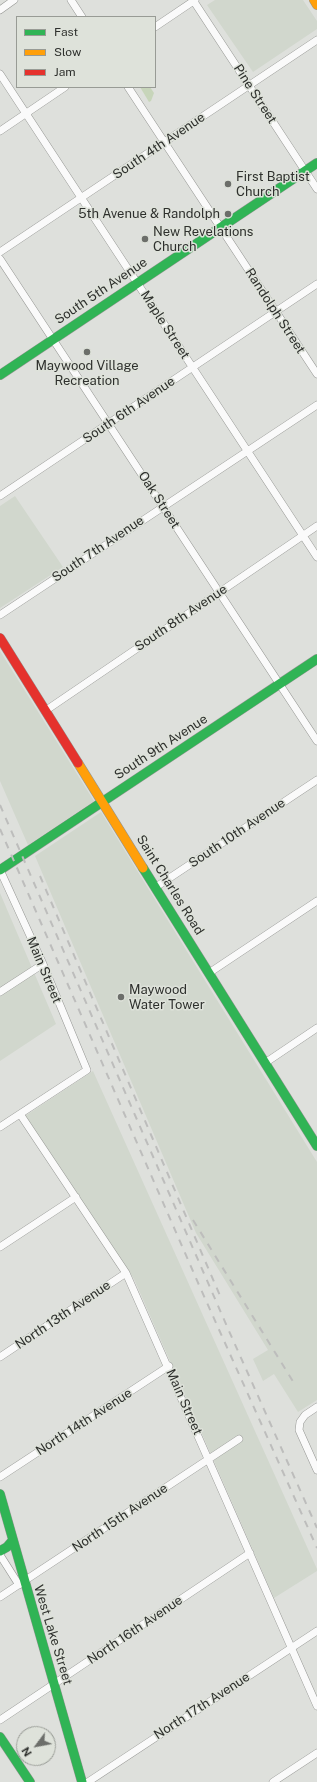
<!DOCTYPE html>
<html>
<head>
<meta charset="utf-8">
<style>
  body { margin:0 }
  #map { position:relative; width:317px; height:1782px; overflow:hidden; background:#dee0dc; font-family:"Public Sans",sans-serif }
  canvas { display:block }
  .legend { position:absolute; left:16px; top:16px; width:140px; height:72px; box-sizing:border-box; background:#dee2da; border:1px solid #989b95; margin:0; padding:5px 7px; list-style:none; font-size:12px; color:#2e302d }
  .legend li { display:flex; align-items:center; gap:8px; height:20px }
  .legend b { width:20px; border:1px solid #989b95 }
  .north { position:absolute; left:16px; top:1726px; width:40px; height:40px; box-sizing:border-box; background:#dee2da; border:1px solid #989b95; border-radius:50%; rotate:238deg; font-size:11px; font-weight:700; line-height:16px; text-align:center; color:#2e302d }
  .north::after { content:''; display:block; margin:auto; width:14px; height:18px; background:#6c6e6a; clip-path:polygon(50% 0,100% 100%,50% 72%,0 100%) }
</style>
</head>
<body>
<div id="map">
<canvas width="317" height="1782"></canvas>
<ul class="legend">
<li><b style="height:5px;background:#30b455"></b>Fast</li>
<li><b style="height:5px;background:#ff9f0a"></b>Slow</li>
<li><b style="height:5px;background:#e5322d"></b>Jam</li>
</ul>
<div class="north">N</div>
</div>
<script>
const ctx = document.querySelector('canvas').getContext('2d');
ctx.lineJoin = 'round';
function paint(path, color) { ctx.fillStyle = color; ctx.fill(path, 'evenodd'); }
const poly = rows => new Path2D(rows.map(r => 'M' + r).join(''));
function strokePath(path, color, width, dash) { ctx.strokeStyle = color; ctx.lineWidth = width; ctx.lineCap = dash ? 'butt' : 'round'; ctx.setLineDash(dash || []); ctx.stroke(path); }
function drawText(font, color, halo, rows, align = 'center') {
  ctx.font = font + ' "Public Sans",sans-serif'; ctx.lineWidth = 3; ctx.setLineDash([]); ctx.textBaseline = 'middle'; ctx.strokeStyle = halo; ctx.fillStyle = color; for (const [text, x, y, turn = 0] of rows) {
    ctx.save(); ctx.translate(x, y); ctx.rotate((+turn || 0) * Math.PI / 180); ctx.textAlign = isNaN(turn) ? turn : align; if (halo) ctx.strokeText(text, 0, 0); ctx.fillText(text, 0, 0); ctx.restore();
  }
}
paint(poly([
  [215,0,303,0,317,21,317,29,253,72,207,5],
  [15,496,63,567,0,608,0,506],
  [0,651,94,801,28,845,0,781],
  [101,812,317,1162,317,1400,298,1412,274,1374,263,1381,253,1359,268,1350,196,1233,35,856],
  [0,893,56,1024,0,1061],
  [93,1071,317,1569,317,1571,274,1598,134,1279,25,1116]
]), '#d1d7cd');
paint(poly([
  [140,87,150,87,154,93,151,101,149,102]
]), '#c7d5ba');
const street = poly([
  [71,0,82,17],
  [193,0,317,189],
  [0,10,14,0],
  [155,27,195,0],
  [0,74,317,557],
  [128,87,317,374],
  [0,131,65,87],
  [0,252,317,40],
  [0,259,317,741],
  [0,496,317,284],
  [0,615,317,405],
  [45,711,317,526],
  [0,870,43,964,87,1070,0,1127],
  [156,887,317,780],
  [209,973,317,901],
  [0,992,43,964],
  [265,1063,317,1028],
  [20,1114,126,1273,317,1706],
  [0,1247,76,1197],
  [0,1357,126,1273],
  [317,1407,305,1415,300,1422,299,1430,317,1470],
  [0,1477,169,1366],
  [0,1555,19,1585],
  [0,1597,239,1439],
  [0,1720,250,1553],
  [88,1782,317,1631],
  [273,1782,317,1753]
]);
const fast = poly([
  [0,375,317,163],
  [143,868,317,1146],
  [0,870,317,659],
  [0,1494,82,1782],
  [0,1551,7,1547,13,1540],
  [0,1737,30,1782]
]);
const slow = poly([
  [314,0,317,5],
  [78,763,143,868]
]);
const jam = poly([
  [0,638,78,763]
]);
strokePath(street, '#949592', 8);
strokePath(fast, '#949592', 10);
strokePath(slow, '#949592', 10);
strokePath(jam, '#949592', 10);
strokePath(street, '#fafafa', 7);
strokePath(fast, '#30b455', 9);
strokePath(slow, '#ff9f0a', 9);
strokePath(jam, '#e5322d', 9);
strokePath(poly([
  [0,805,229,1331,317,1528],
  [0,829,199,1285,317,1548],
  [40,876,221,1298],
  [193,1220,294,1383]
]), '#bdbdbc', 2, [7, 7]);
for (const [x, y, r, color] of [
  [228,184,4,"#6c6e6a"],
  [228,214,4,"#6c6e6a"],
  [145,239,4,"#6c6e6a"],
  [87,352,4,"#6c6e6a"],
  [121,997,4,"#6c6e6a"]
]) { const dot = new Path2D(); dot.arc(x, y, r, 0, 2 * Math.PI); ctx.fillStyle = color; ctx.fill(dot); strokePath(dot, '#dee2da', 1.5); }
drawText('13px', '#2e302d', '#dee2da', [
  ["Pine Street",255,94,57],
  ["South 4th Avenue",159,146,-34],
  ["South 5th Avenue",101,291,-34],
  ["Randolph Street",275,311,57],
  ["Maple Street",165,325,57],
  ["South 6th Avenue",129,410,-34],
  ["Oak Street",159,500,57],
  ["South 7th Avenue",98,549,-34],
  ["South 8th Avenue",181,618,-34],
  ["South 9th Avenue",161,747,-33],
  ["South 10th Avenue",237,833,-34],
  ["Saint Charles Road",170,885,58],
  ["Main Street",44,970,67],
  ["North 13th Avenue",63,1315,-34],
  ["Main Street",184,1402,66],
  ["North 14th Avenue",84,1422,-33],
  ["North 15th Avenue",120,1518,-34],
  ["North 16th Avenue",135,1630,-34],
  ["West Lake Street",53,1635,73],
  ["North 17th Avenue",202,1706,-33]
]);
drawText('13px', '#2e302d', '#dee2da', [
  ["First Baptist",236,177],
  ["Church",236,192],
  ["5th Avenue & Randolph",220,214,"right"],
  ["New Revelations",153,232],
  ["Church",153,247],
  ["Maywood Village",87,366,"center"],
  ["Recreation",87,381,"center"],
  ["Maywood",129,990],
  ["Water Tower",129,1005]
], 'left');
</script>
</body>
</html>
